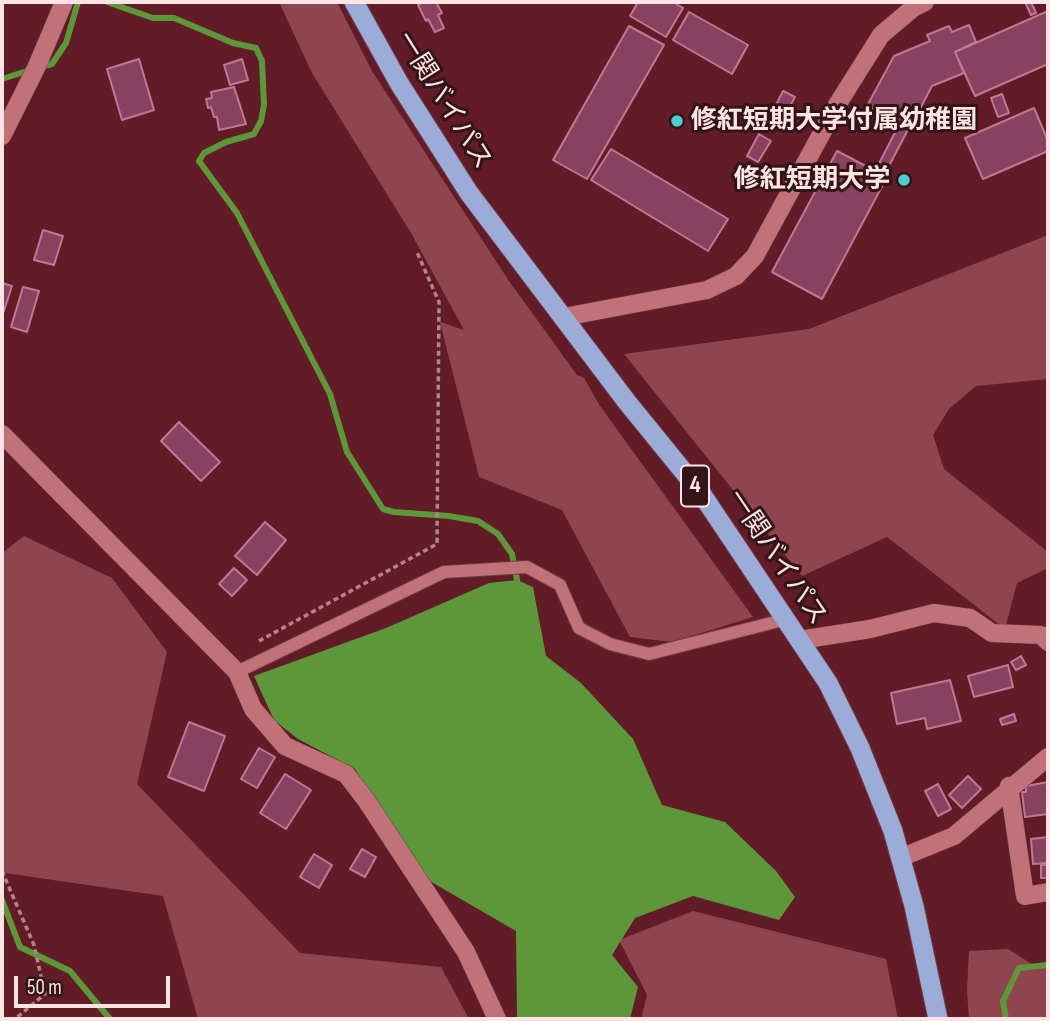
<!DOCTYPE html>
<html>
<head>
<meta charset="utf-8">
<style>
  body { margin:0 }
  #map { position:relative; width:1050px; height:1021px; overflow:hidden; background:#611c27; font-family:"Sofia Sans Condensed",sans-serif }
  canvas { display:block }
  .frame { position:absolute; inset:0; border:4px solid #ffe4e5; pointer-events:none }
  .scale { position:absolute; left:14px; top:976px; width:156px; height:32px; box-sizing:border-box; border:4px solid #ffe4e5; border-top:0; padding-left:9px; font-size:21px; line-height:24px; white-space:nowrap; color:#ffe4e5; -webkit-text-stroke:5px #331418; paint-order:stroke }
</style>
</head>
<body>
<div id="map">
<canvas width="1050" height="1021"></canvas>
<div class="frame"></div>
<div class="scale">50 m</div>
</div>
<script>
const ctx = document.querySelector('canvas').getContext('2d');
ctx.lineJoin = 'round';
function paint(path, color) { ctx.fillStyle = color; ctx.fill(path, 'evenodd'); }
const poly = rows => new Path2D(rows.map(r => 'M' + r).join(''));
function strokePath(path, color, width, dash) { ctx.strokeStyle = color; ctx.lineWidth = width; ctx.lineCap = dash ? 'butt' : 'round'; ctx.setLineDash(dash || []); ctx.stroke(path); }
function drawText(font, color, halo, rows, align = 'center') {
  ctx.font = font + ' "Sofia Sans Condensed","Noto Sans JP",sans-serif'; ctx.lineWidth = 6; ctx.setLineDash([]); ctx.textBaseline = 'middle'; ctx.strokeStyle = halo; ctx.fillStyle = color; for (const [text, x, y, turn = 0] of rows) {
    ctx.save(); ctx.translate(x, y); ctx.rotate((+turn || 0) * Math.PI / 180); ctx.textAlign = isNaN(turn) ? turn : align; if (halo) ctx.strokeText(text, 0, 0); ctx.fillText(text, 0, 0); ctx.restore();
  }
}
paint(poly([
  [279,2,337,2,372,71,509,281,577,375,584,378,600,406,753,617,672,642,630,637,562,510,479,477,440,322,464,330,411,233,312,73],
  [1048,235,1048,379,976,386,949,409,933,435,944,469,1048,552,1048,568,1017,583,1005,629,887,537,802,576,624,354,809,329],
  [24,536,112,578,167,652,137,784,300,953,441,967,469,1019,198,1019,163,896,5,873,2,878,2,553],
  [693,911,886,959,898,1019,641,1019,647,995,619,940],
  [1008,949,1035,966,1048,969,1048,1019,969,1019,967,990,969,951]
]), '#8f454d');
paint(poly([
  [517,580,533,587,546,656,581,683,633,739,662,805,725,822,776,871,795,897,779,920,693,896,635,918,612,955,638,987,630,1019,517,1019,516,931,421,876,355,769,298,739,274,720,254,676,386,628,489,583]
]), '#5e9739');
strokePath(poly([
  [107,2,153,18,174,18,233,43,256,48,262,61,264,105,261,121,254,134,226,142,204,153,199,161,237,213,330,394,347,452,383,509,394,512,449,516,478,521,498,534,512,554,517,580],
  [40,67,52,64,66,43,78,2],
  [2,79,30,70],
  [2,900,20,947,70,971,110,1019],
  [1006,1019,1003,1001,1019,968,1048,965]
]), '#5e9739', 6);
const building = poly([
  [419,2,436,2,442,13,438,15,444,28,435,32,428,19,426,21,418,5,420,4,419,2],
  [638,2,673,2,683,8,666,37,630,16,638,2],
  [1025,2,1031,2,1036,13,1031,15,1025,2],
  [1048,11,1048,64,975,96,955,52,1048,11],
  [689,12,748,45,732,74,673,40,689,12],
  [969,25,976,42,955,52,964,73,932,86,910,128,867,106,894,56,930,41,927,35,949,26,952,32,969,25],
  [629,26,664,45,587,179,553,160,629,26],
  [139,59,154,110,122,120,107,69,139,59],
  [242,59,248,80,230,85,224,65,242,59],
  [234,87,246,124,219,130,217,117,214,117,211,107,208,108,206,99,212,98,211,92,234,87],
  [783,91,795,97,784,117,773,111,783,91],
  [1002,94,1009,113,998,117,991,98,1002,94],
  [1034,108,1048,141,1048,151,983,179,965,138,1034,108],
  [772,114,778,118,770,132,763,128,772,114],
  [900,123,909,128,884,175,875,171,900,123],
  [759,134,771,141,758,162,747,156,759,134],
  [611,149,728,219,708,251,591,180,611,149],
  [837,151,887,177,822,299,772,272,837,151],
  [740,165,755,173,751,180,736,173,740,165],
  [43,230,63,236,54,265,34,260,43,230],
  [2,283,12,286,2,317,2,283],
  [23,287,39,291,27,332,11,327,23,287],
  [179,422,220,462,201,481,161,441,179,422],
  [265,522,286,540,257,575,235,556,265,522],
  [234,568,247,580,232,596,219,584,234,568],
  [1021,656,1026,665,1016,670,1011,662,1021,656],
  [1008,665,1013,687,974,697,968,676,1008,665],
  [950,680,961,721,927,729,925,718,897,724,891,693,950,680],
  [1014,714,1016,721,1002,725,1000,719,1014,714],
  [189,722,225,736,204,791,168,777,189,722],
  [259,748,275,757,257,788,241,779,259,748],
  [285,774,311,790,286,829,260,813,285,774],
  [968,776,981,789,962,808,949,795,968,776],
  [1048,782,1048,814,1025,817,1022,792,1026,792,1026,786,1048,782],
  [938,784,951,809,938,816,925,791,938,784],
  [1048,837,1048,863,1033,864,1031,839,1048,837],
  [362,849,376,857,365,877,350,869,362,849],
  [314,854,332,865,319,888,300,877,314,854],
  [1041,865,1048,865,1048,878,1041,878,1041,865]
]);
paint(building, '#86425f');
strokePath(building, '#c07794', 2);
const service = poly([
  [237,672,444,572,527,567,560,585,579,628,610,644,649,654,787,619]
]);
const minor = poly([
  [2,136,37,66,64,2],
  [564,317,707,290,736,276,755,256,837,105,881,35,913,8,925,2],
  [2,434,237,672,253,709,285,746,346,774,366,800,466,952,497,1019],
  [800,640,870,629,934,613,970,618,992,633,1041,635,1048,642],
  [1009,786,1025,896,1048,892],
  [900,858,954,836,1048,757]
]);
const trunk = poly([
  [354,2,399,83,469,193,627,402,701,493,828,683,860,748,893,831,914,906,938,1019]
]);
strokePath(service, '#733b47', 14);
strokePath(minor, '#733b47', 19);
strokePath(trunk, '#733b47', 21);
strokePath(poly([
  [259,641,437,544,439,302,416,250],
  [2,871,34,945,45,994,15,1019]
]), '#b3848a', 3.5, [5, 3.5]);
strokePath(service, '#c07278', 12);
strokePath(minor, '#c07278', 18);
strokePath(trunk, '#9aacd7', 19);
for (const [x, y, r, color] of [
  [677,121,7,"#52cdcd"],
  [904,180,7,"#52cdcd"]
]) { const dot = new Path2D(); dot.arc(x, y, r, 0, 2 * Math.PI); ctx.fillStyle = color; ctx.fill(dot); strokePath(dot, '#331418', 2.5); }
for (const [x, y, w] of [
  [695,486,28]
]) { const box = new Path2D(); box.roundRect(x - w / 2, y - 20.5, w, 41, 5); ctx.fillStyle = '#331418'; ctx.fill(box); strokePath(box, '#ffe4e5', 2); }
drawText('bold 24px', '#ffe4e5', null, [
  ["4",695,486]
]);
drawText('26px', '#ffe4e5', '#331418', [
  ["一関バイパス",443,101,58],
  ["一関バイパス",776,558,56]
]);
drawText('bold 26px', '#ffe4e5', '#331418', [
  ["修紅短期大学付属幼稚園",691,121],
  ["修紅短期大学",890,180,"right"]
], 'left');
</script>
</body>
</html>
